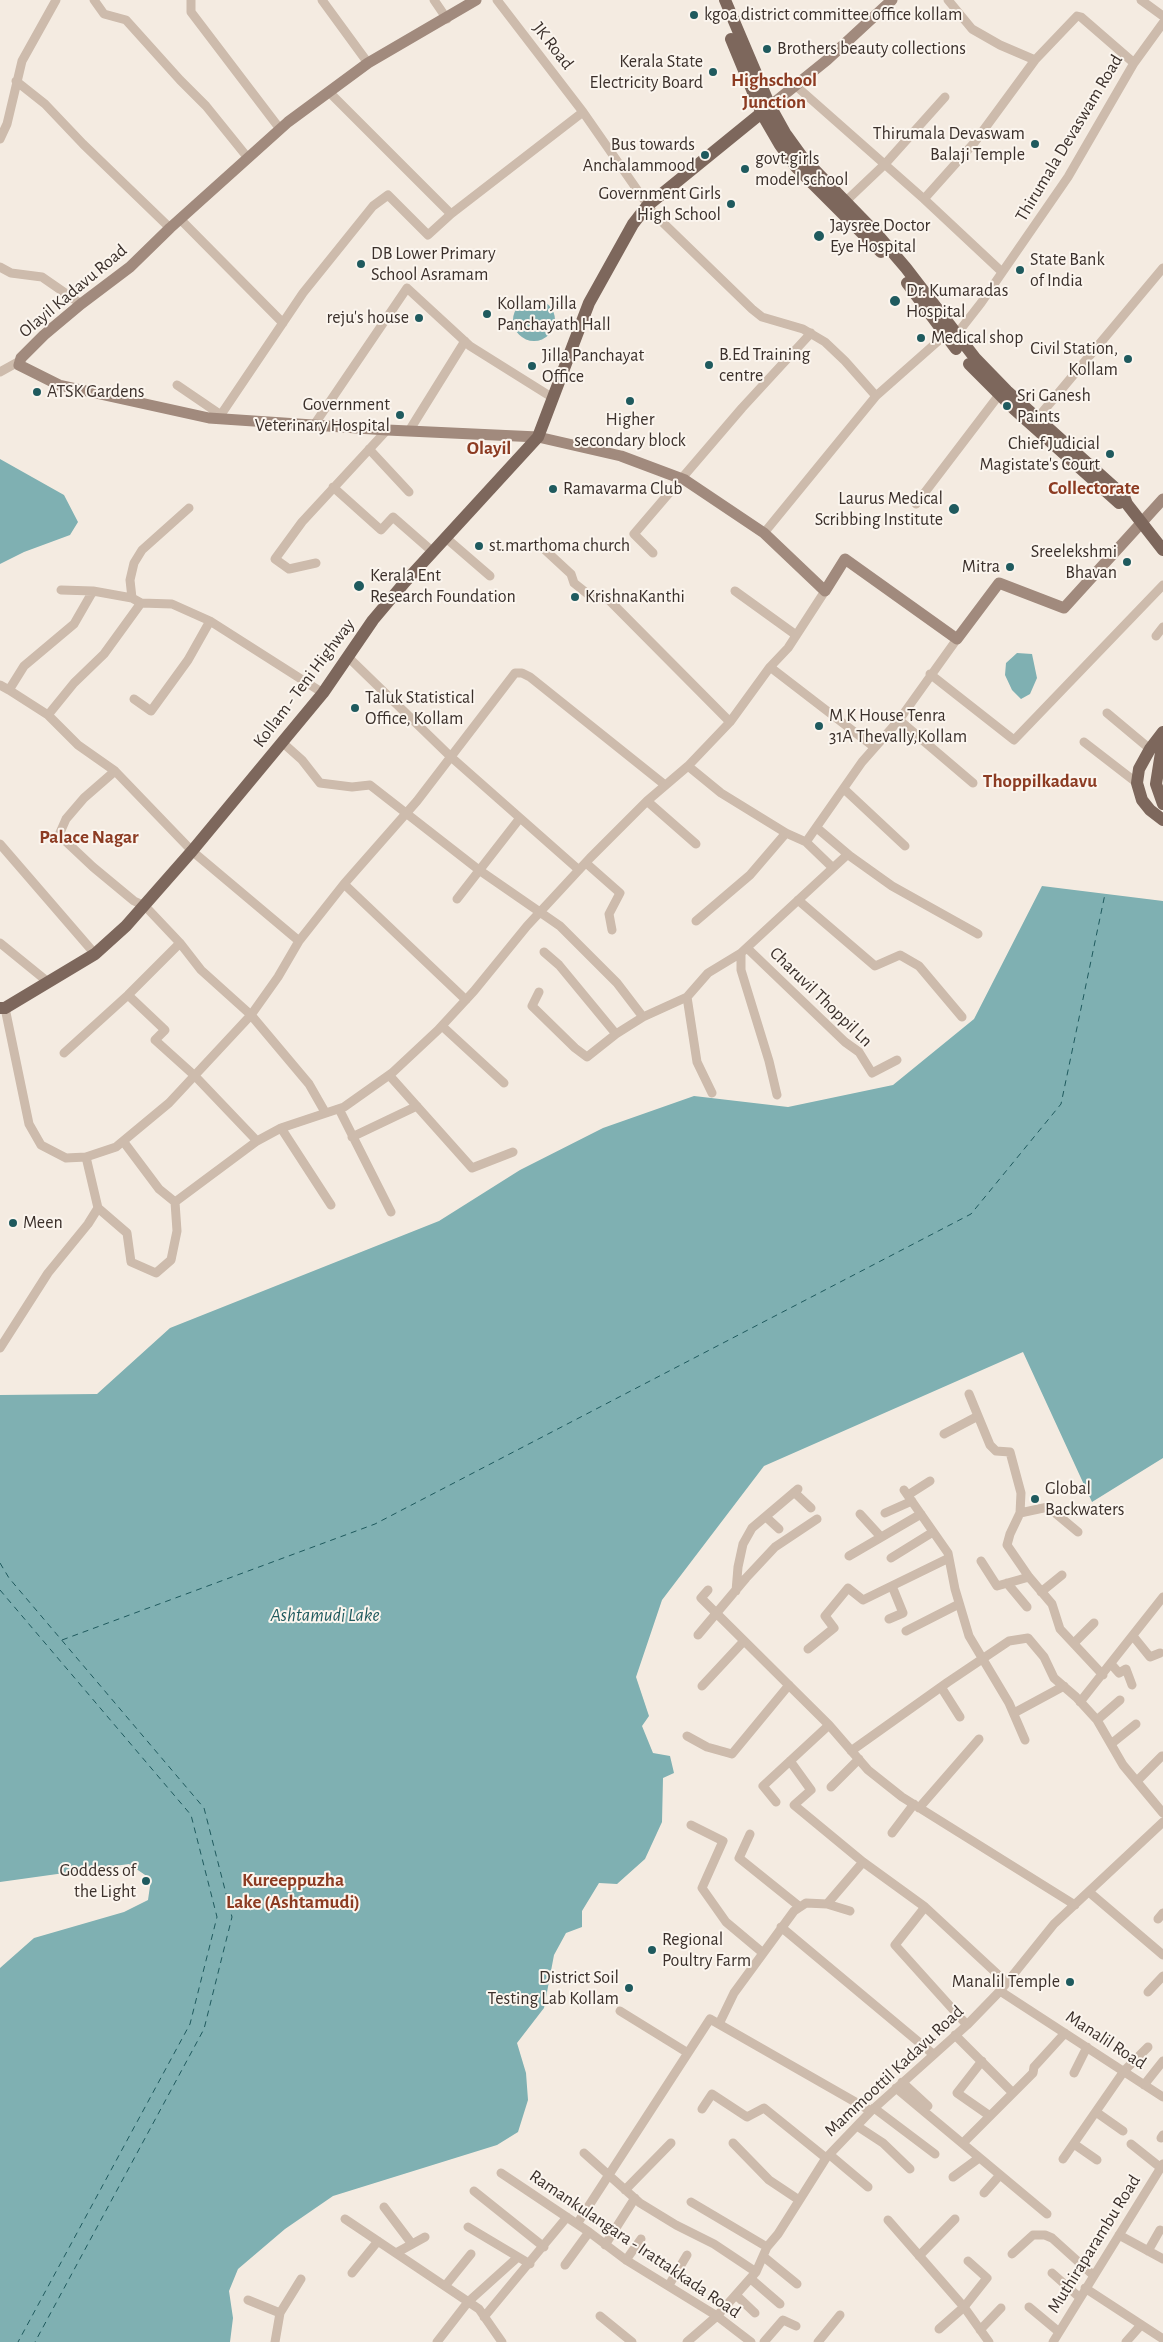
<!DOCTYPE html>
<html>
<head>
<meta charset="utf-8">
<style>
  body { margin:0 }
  canvas { display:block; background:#f4ebe1 }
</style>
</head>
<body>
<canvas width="1163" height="2342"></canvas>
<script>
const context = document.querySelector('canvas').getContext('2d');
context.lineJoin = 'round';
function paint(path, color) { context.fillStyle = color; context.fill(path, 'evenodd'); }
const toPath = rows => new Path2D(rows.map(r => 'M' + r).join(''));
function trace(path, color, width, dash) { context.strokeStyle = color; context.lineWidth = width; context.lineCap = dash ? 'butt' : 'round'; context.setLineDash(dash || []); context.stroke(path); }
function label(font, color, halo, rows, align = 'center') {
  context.font = font + ' "Alegreya Sans",sans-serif'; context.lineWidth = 4; context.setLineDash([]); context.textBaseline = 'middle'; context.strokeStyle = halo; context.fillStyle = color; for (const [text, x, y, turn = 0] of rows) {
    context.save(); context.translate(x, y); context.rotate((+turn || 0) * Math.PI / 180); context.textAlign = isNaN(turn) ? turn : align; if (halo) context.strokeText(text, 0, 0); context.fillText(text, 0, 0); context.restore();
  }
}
paint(toPath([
  '513 320a21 21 0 1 1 42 0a21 21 0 1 1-42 0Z',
  [0,459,64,495,78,522,70,535,24,552,0,564],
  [1017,653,1032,654,1037,678,1030,694,1021,699,1012,690,1005,675,1006,663],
  [1042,886,1163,901,1163,1458,1092,1502,1023,1352,764,1466,662,1600,636,1677,649,1716,642,1726,653,1753,670,1756,674,1773,663,1778,662,1822,645,1859,617,1884,599,1883,582,1911,582,1927,566,1933,554,1955,544,2008,517,2043,526,2073,528,2100,518,2132,497,2145,333,2196,285,2229,238,2269,229,2291,233,2318,230,2342,0,2342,0,1968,34,1938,124,1912,148,1900,151,1879,129,1864,0,1882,0,1395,97,1394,170,1328,439,1221,520,1170,603,1128,694,1096,788,1107,893,1085,974,1019]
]), '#7fb0b2');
trace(toPath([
  [0,1563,9,1578,204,1808,232,1917,204,2029,35,2342],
  [0,1590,191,1815,217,1917,190,2024,18,2342],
  [62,1640,375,1524,971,1214,1061,1104,1105,894]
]), '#1f5a5e', 1, [6, 5]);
trace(toPath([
  [94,0,104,14,126,20,180,80,206,106,248,158],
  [191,0,191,12,280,129],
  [322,0,368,63],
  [434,0,447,19],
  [497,0,583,112,654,214,752,309,762,317,803,329,825,342,845,361,876,396],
  [948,0,972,29,1000,45,1035,60],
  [1141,0,1163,16],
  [16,81,45,104,83,144,170,228],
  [796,86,924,199,1002,272],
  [329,92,451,214],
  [0,139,7,124,22,61,56,0],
  [924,199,974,143,1035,60,1077,16,1081,17,1134,63],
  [845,202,885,164,945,97],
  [180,219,283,323],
  [0,267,11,273,42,277,81,304],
  [0,372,18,362],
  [177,385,221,415],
  [218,419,303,293,373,206,388,195,428,235,451,214,583,112],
  [1035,421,1163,268],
  [314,425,407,288,470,346,553,398],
  [409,431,465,341],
  [369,449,409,492],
  [333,487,381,530,393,517,433,552],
  [916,504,999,395],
  [764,533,876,396,945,335,956,335,981,303,1068,177,1134,63,1163,23],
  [446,538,490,576],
  [544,549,571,574,574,583,589,595,606,597,730,722],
  [653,553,634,534,742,408,811,333],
  [316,563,289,569,275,559,302,522,387,430],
  [61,590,93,591,132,598,141,603,172,604,210,621,323,693],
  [735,591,796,635],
  [825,591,788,648,770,667,730,722,688,766,721,793,786,833,806,842,862,762,899,720,957,639],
  [132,598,130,580,134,563,142,550,189,508],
  [1156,636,1163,627],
  [349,658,451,757,579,870],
  [770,667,874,747],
  [930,674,1014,740,1163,585],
  [0,685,9,690],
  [134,699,151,711,188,660,210,621],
  [1107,713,1150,749],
  [48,715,74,683,104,654,141,603],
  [899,720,973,783],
  [1084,742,1137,783],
  [283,743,302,760,320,783,352,787,370,785,479,870,560,926,617,983,643,1017],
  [115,771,84,798,66,819,59,835,93,867,134,901,145,906,180,943,201,970,251,1015,309,1084,325,1112],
  [844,789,905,846],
  [647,801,696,844],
  [817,828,850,856,892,886,978,934],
  [806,842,833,868],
  [0,844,95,954],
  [586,863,620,893,609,914,612,930],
  [457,899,520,818],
  [798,900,875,966,900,955,919,966,962,1017],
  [696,921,750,875,786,833],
  [299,941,344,884],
  [0,943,48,982],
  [747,948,845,1042,859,1052,872,1073,897,1060],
  [544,952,559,965,616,1034],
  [539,992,532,1006,575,1048,587,1057,616,1034,643,1017,687,997],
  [128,995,165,1030,155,1040,195,1076,257,1141],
  [466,1000,344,884,417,801,515,673,522,673,530,677,665,785],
  [5,1008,29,1124,41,1145,66,1158,86,1157,116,1147,169,1103,251,1015,278,977,299,941,192,851,115,771,78,745,48,715,9,690,24,666,74,624,93,591],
  [442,1026,504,1083],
  [64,1053,128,995,180,943],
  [389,1075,472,1168,513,1152],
  [712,1093,697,1062,687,997,708,973,741,953],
  [777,1095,769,1061,741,970,741,953,848,854],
  [339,1109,391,1212],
  [281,1128,331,1205],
  [352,1137,417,1106],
  [123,1141,159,1189,175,1202],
  [98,1208,127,1233,131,1262,156,1273,171,1260,177,1231,175,1202,257,1141,281,1128,344,1107,392,1073,438,1030,474,991,527,926,590,858,647,801,688,766],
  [0,1348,48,1273,88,1224,98,1208,86,1157],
  [969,1394,990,1445,996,1451,1010,1452,1021,1493,1020,1513,1010,1534,1007,1545,1029,1577,1052,1604,1060,1629,1103,1675],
  [944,1434,978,1416],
  [904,1490,948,1553,955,1589,969,1636,1009,1703,1025,1740],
  [794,1492,811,1508],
  [908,1495,930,1481],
  [885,1513,912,1501],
  [1020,1513,1048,1507,1078,1532],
  [860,1514,881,1537],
  [766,1517,779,1529],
  [849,1556,921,1514],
  [891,1558,933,1532],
  [981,1561,997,1586,1029,1577],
  [1007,1583,1027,1607],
  [708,1590,701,1598,829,1725,868,1770,902,1797,1075,1905],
  [736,1591,738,1567,743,1544,752,1528,798,1489],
  [1041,1592,1062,1575],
  [889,1619,903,1613,892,1586],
  [906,1631,959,1604],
  [698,1635,746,1578,775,1547,817,1519],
  [1133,1636,1150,1657,1160,1653],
  [1074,1643,1094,1623],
  [808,1649,834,1628,825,1616,848,1588,863,1600,949,1558],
  [1111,1664,1119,1673,1126,1669,1132,1685],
  [702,1686,743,1642],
  [941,1687,960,1717],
  [1080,1702,1163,1597],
  [1014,1713,1064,1686],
  [1097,1720,1120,1700],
  [687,1736,707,1747,732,1754,789,1685],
  [1111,1744,1136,1724],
  [851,1751,948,1682,1009,1641,1028,1638,1044,1657,1054,1678,1076,1697,1097,1720,1123,1765,1163,1813],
  [790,1761,811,1790,794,1805,863,1862,925,1907,1007,1983],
  [1137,1781,1162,1756],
  [831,1787,859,1759],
  [776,1802,763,1786,829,1725],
  [919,1808,979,1739],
  [1163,1822,1054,1924,1000,1991,1163,2097],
  [691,1825,723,1841,702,1888,726,1922,763,1953],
  [892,1833,914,1804],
  [750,1834,739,1858,800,1907],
  [1089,1892,1163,1955],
  [827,1904,863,1862],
  [925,1907,895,1945,967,2025],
  [1158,1919,1163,1913],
  [781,1927,933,2054],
  [1148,1992,1163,1976],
  [620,2011,688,2053],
  [719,2024,734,1993,794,1911,806,1903,827,1904,850,1911],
  [955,2035,1013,2093],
  [982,2061,957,2093,990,2116],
  [1074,2073,1087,2047],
  [902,2082,928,2106],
  [1144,2085,1163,2061],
  [896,2088,1047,2214],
  [874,2108,935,2154],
  [702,2109,712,2094,747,2117,764,2108,826,2158],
  [1096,2112,1123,2131],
  [857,2126,883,2143,910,2169],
  [1161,2138,1163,2135],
  [733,2143,769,2180,799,2200],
  [963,2143,1033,2073,1034,2067,1065,2033],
  [1074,2144,1097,2160],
  [1131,2144,1161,2168],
  [584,2153,640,2203,676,2225,714,2244,756,2272],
  [830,2155,868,2187],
  [1063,2159,1124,2071,1148,2047],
  [501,2173,589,2232,626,2260,717,2316,751,2342],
  [953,2177,979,2158],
  [625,2190,671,2143],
  [474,2191,544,2247],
  [984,2193,1000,2175],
  [691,2202,767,2247],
  [384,2207,412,2244],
  [345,2219,479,2309,502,2342],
  [888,2220,964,2307,989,2342],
  [577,2224,710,2019,871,2111],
  [468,2227,530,2264],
  [1119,2235,1163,2259],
  [605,2245,635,2198],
  [1148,2251,1160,2230],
  [396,2253,425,2237],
  [1012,2254,1033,2235,1045,2235,1052,2238,1093,2275],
  [919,2256,955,2219],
  [764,2257,797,2284],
  [626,2260,641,2239],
  [565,2265,589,2232],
  [352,2273,378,2241],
  [1052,2273,1079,2297],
  [751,2279,780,2304],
  [669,2285,687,2255],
  [445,2286,471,2254],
  [1085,2288,1163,2339],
  [736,2295,755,2313],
  [248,2300,280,2313],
  [1029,2307,1059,2332],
  [600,2316,632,2342],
  [484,2317,567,2217],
  [939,2329,964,2307,987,2278,968,2261],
  [980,2330,1001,2308],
  [275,2342,280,2313,301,2279],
  [437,2342,468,2302,518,2257],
  [687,2342,717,2316,756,2272,767,2247,778,2234,826,2158,871,2111,967,2025,1000,1991],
  [764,2342,783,2320,796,2326],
  [818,2342,840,2315],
  [1053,2342,1163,2164],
  [1126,2342,1141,2325]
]), '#cdbbac', 9);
trace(toPath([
  [476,0,368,63,288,122,170,228,130,267,81,304,44,335,21,358,19,365,59,385,209,418,387,430,538,437,621,456,685,480,764,533,825,591,845,559,957,639,999,583,1064,608,1163,499],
  [770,106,827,60,892,0]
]), '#a18a7d', 11);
trace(toPath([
  [725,0,770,106,785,133,803,158,876,233,906,268,975,358,1007,391,1124,496,1127,504,1163,550],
  [731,39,762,114,780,145,796,167,881,252],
  [907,283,956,349],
  [969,364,1014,409,1119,503],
  [1163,732,1150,749,1139,769,1137,783,1142,800,1150,810,1163,820],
  [1163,740,1156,784,1163,804],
  [0,1008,5,1008,95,954,126,926,192,851,323,693,373,620,405,582,538,437,589,303,633,224,647,206,770,106]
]), '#7d675c', 12);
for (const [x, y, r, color] of [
  [694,15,5,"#1f5a5e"],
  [767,49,5,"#1f5a5e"],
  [713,72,5,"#1f5a5e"],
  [1035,144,5,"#1f5a5e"],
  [705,155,5,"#1f5a5e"],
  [745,169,5,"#1f5a5e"],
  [731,204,5,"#1f5a5e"],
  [819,236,6,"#1f5a5e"],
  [361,264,5,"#1f5a5e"],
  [1020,270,5,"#1f5a5e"],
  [895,301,6,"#1f5a5e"],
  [487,314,5,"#1f5a5e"],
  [419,318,5,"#1f5a5e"],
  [921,338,5,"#1f5a5e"],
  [1128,359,5,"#1f5a5e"],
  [709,365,5,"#1f5a5e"],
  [532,366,5,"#1f5a5e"],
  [37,392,5,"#1f5a5e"],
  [630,401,5,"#1f5a5e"],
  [1007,406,5,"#1f5a5e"],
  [400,415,5,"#1f5a5e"],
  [1110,454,5,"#1f5a5e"],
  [553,489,5,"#1f5a5e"],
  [954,509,6,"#1f5a5e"],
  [479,546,5,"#1f5a5e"],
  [1127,562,5,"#1f5a5e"],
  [1010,567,5,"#1f5a5e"],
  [359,586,6,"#1f5a5e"],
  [575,597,5,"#1f5a5e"],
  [355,708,5,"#1f5a5e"],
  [819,726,5,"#1f5a5e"],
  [13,1223,5,"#1f5a5e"],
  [1035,1499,5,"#1f5a5e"],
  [146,1881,5,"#1f5a5e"],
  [652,1950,5,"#1f5a5e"],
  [1070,1982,5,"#1f5a5e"],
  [629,1988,5,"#1f5a5e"]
]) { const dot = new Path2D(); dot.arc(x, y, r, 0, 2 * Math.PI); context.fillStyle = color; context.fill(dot); trace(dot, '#fbf5ee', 2); }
label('18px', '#3b302b', '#fbf5ee', [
  ["kgoa district committee office kollam",704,15],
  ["Brothers beauty collections",777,49],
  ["Kerala State",703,62,"right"],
  ["Electricity Board",703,83,"right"],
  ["Thirumala Devaswam",1025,134,"right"],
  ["Balaji Temple",1025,155,"right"],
  ["Bus towards",695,145,"right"],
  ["Anchalammood",695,166,"right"],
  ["govt.girls",755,159],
  ["model school",755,180],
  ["Government Girls",721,194,"right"],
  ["High School",721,215,"right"],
  ["Jaysree Doctor",830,226],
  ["Eye Hospital",830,247],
  ["DB Lower Primary",371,254],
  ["School Asramam",371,275],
  ["State Bank",1030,260],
  ["of India",1030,281],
  ["Dr. Kumaradas",906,291],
  ["Hospital",906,312],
  ["Kollam Jilla",497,304],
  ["Panchayath Hall",497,325],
  ["reju's house",409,318,"right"],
  ["Medical shop",931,338],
  ["Civil Station,",1118,349,"right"],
  ["Kollam",1118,370,"right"],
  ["B.Ed Training",719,355],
  ["centre",719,376],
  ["Jilla Panchayat",542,356],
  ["Office",542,377],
  ["ATSK Gardens",47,392],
  ["Sri Ganesh",1017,396],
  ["Paints",1017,417],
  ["Government",390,405,"right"],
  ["Veterinary Hospital",390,426,"right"],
  ["Higher",630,420,"center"],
  ["secondary block",630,441,"center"],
  ["Chief Judicial",1100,444,"right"],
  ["Magistate's Court",1100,465,"right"],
  ["Ramavarma Club",563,489],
  ["Laurus Medical",943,499,"right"],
  ["Scribbing Institute",943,520,"right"],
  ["st.marthoma church",489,546],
  ["Sreelekshmi",1117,552,"right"],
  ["Bhavan",1117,573,"right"],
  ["Mitra",1000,567,"right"],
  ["Kerala Ent",370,576],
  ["Research Foundation",370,597],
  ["KrishnaKanthi",585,597],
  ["Taluk Statistical",365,698],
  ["Office, Kollam",365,719],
  ["M K House Tenra",829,716],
  ["31A Thevally,Kollam",829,737],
  ["Meen",23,1223],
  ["Global",1045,1489],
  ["Backwaters",1045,1510],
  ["Goddess of",136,1871,"right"],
  ["the Light",136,1892,"right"],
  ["Regional",662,1940],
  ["Poultry Farm",662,1961],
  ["District Soil",619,1978,"right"],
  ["Testing Lab Kollam",619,1999,"right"],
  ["Manalil Temple",1060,1982,"right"]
], 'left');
label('18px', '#3b302b', '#fbf5ee', [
  ["JK Road",553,46,52],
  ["Thirumala Devaswam Road",1069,138,-59],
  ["Olayil Kadavu Road",73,291,-40],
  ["Kollam - Teni Highway",304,683,-53],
  ["Charuvil Thoppil Ln",821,997,44],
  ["Manalil Road",1106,2040,33],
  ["Mammoottil Kadavu Road",894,2071,-43],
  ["Ramankulangara - Irattakkada Road",635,2244,34],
  ["Muthiraparambu Road",1094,2244,-58]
]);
label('bold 19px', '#8c3b22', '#fbf5ee', [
  ["Highschool",774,80],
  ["Junction",774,102],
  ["Olayil",489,448],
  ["Collectorate",1094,488],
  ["Thoppilkadavu",1040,781],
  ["Palace Nagar",89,837],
  ["Kureeppuzha",293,1880],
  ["Lake (Ashtamudi)",293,1902]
]);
label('italic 19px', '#1f5a5e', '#fbf5ee', [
  ["Ashtamudi Lake",325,1615]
]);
</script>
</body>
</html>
